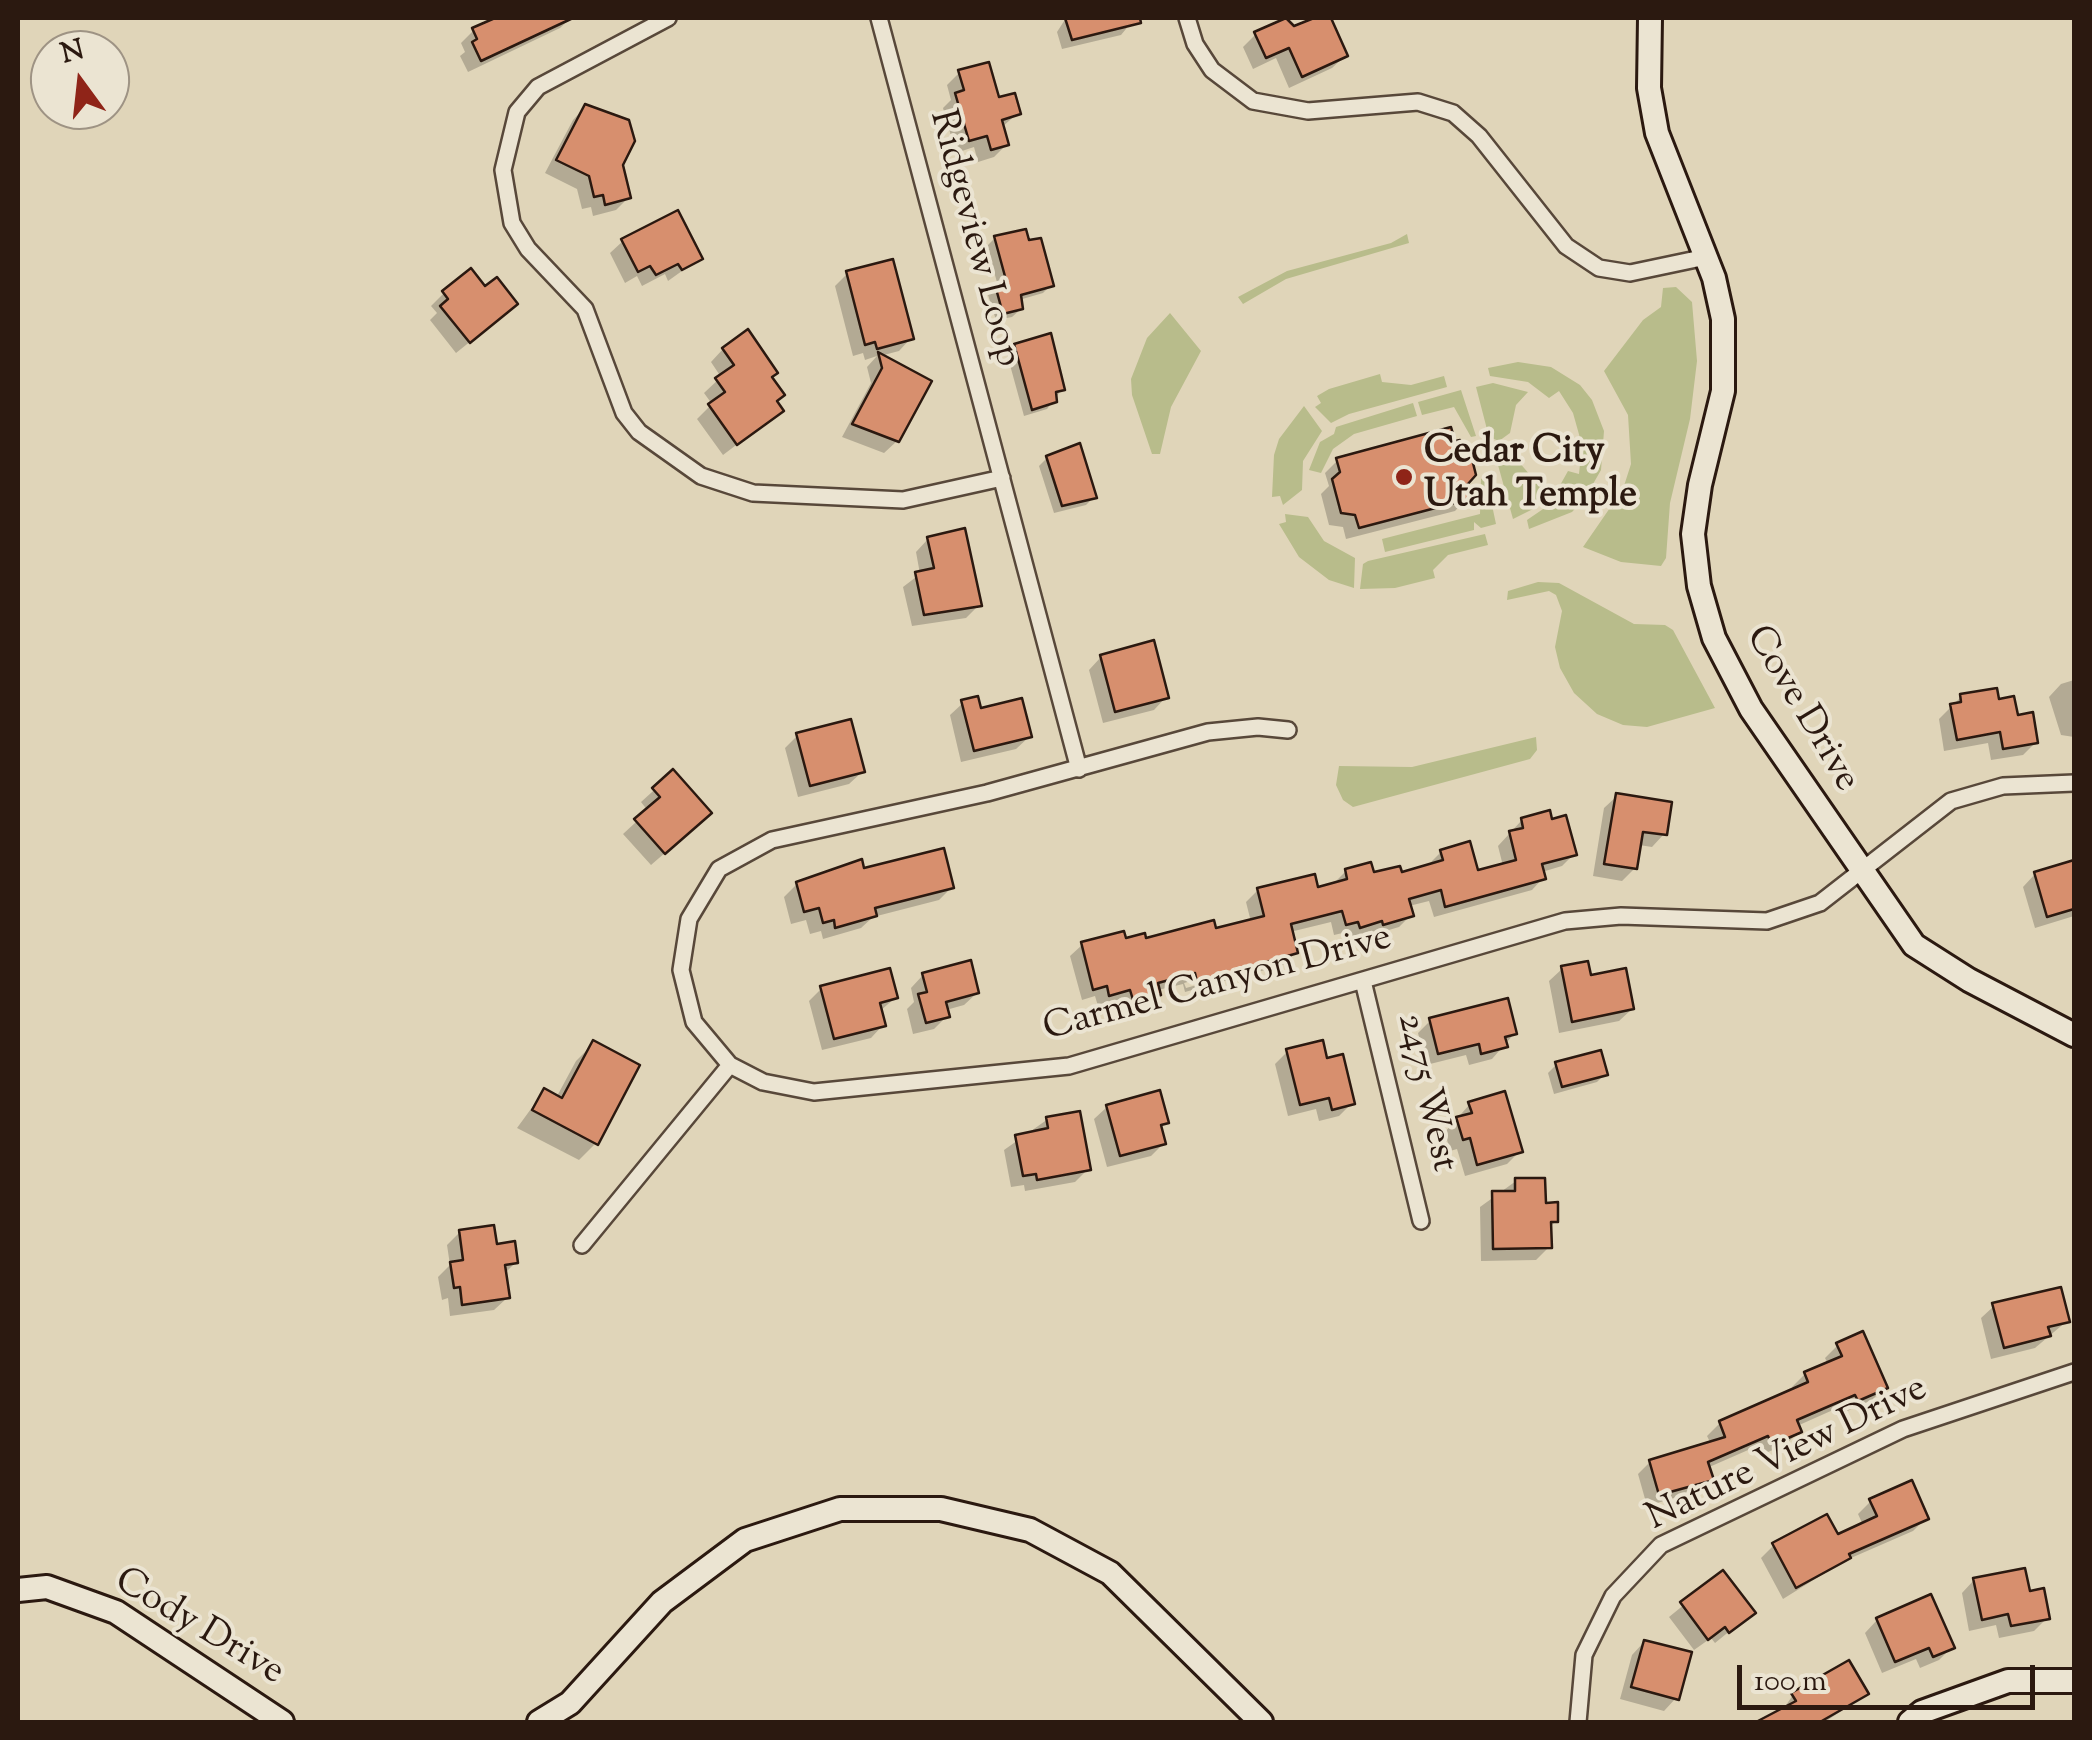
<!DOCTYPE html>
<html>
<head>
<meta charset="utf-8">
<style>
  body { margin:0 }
  #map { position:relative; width:2092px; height:1740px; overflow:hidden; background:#e0d5b9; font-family:"Sorts Mill Goudy",serif }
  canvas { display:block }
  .frame { position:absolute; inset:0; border:20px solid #2b1910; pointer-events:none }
  .north { position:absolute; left:30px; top:30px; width:100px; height:100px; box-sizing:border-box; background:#ebe4d2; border:2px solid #9e9384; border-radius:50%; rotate:345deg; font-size:28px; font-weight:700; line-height:40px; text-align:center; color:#2b1910 }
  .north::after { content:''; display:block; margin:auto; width:35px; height:45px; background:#8f2418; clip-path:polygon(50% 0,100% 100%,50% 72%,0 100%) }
  .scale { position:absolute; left:1737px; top:1665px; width:298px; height:45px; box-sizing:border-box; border:5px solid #2b1910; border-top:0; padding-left:12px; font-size:30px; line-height:35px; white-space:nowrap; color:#2b1910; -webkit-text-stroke:8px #ebe4d2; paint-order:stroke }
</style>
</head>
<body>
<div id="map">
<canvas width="2092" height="1740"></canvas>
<div class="frame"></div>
<div class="north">N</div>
<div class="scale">100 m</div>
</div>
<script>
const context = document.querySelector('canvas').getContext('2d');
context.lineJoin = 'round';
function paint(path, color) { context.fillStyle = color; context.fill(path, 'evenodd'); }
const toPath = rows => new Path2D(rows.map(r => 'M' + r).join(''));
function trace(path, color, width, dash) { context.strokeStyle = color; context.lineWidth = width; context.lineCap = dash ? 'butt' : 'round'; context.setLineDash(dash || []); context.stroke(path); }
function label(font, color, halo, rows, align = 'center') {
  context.font = font + ' "Sorts Mill Goudy",serif'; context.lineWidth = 8; context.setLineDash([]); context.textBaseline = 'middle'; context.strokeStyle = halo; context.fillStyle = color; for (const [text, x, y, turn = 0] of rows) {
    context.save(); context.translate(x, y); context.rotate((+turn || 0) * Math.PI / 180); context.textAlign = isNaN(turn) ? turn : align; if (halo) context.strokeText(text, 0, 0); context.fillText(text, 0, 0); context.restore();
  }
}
paint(toPath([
  [1407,234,1409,243,1286,279,1243,304,1238,297,1287,271,1391,243],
  [1676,287,1692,302,1697,361,1690,419,1670,503,1666,558,1661,566,1621,562,1583,547,1623,489,1631,464,1628,415,1604,371,1643,320,1661,307,1663,288],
  [1170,313,1201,351,1171,407,1160,454,1152,454,1132,395,1131,379,1147,338],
  [1518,362,1551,367,1580,385,1592,400,1604,431,1601,470,1585,498,1572,512,1529,529,1527,520,1549,505,1568,471,1579,474,1582,445,1573,413,1559,391,1549,398,1528,382,1490,376,1488,368],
  [1380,374,1382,382,1411,385,1444,376,1447,387,1349,414,1331,423,1315,407,1321,403,1317,396,1329,389],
  [1493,383,1528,392,1516,405,1510,433,1499,441,1489,437,1476,387],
  [1461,390,1476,436,1471,437,1454,407,1422,415,1418,402],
  [1413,403,1417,416,1354,434,1333,449,1321,473,1309,470,1320,442,1334,434,1336,427],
  [1304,406,1322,431,1303,461,1302,490,1283,505,1280,496,1272,497,1274,455,1279,439],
  [1506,458,1518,461,1537,483,1552,487,1535,508,1513,519,1498,465],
  [1486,477,1496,524,1481,528,1474,522,1474,530,1385,552,1382,539,1480,514,1481,479],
  [1285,514,1308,517,1324,541,1355,558,1354,588,1329,580,1299,557,1279,524,1286,522],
  [1485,534,1488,545,1448,555,1433,570,1435,578,1395,588,1360,589,1363,564,1368,561],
  [1538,582,1559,583,1634,624,1665,625,1673,630,1715,708,1647,727,1623,725,1597,714,1574,693,1560,668,1555,647,1562,611,1556,595,1549,591,1507,600,1508,591],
  [1536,737,1537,750,1530,759,1353,807,1343,800,1336,785,1339,766,1412,767]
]), '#b8bc8b');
paint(toPath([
  [501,18,571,18,560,28,468,72,460,56,465,52,461,43,474,30],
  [1066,18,1135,18,1121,35,1062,49,1057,32],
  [1320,18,1328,18,1345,56,1332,68,1289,88,1276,58,1253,69,1243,47,1256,34,1288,19,1293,30],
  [960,72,1018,113,1002,127,1006,145,994,157,978,162,974,147,956,153,943,108,951,100,947,85],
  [585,107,620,165,629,197,616,210,593,216,591,207,582,209,577,189,545,173,573,120],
  [995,238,1051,285,1043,293,1019,300,1021,309,1012,317,996,320,988,295,998,286,987,246],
  [623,241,700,258,668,281,665,274,642,286,637,276,625,283,610,253],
  [847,274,911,338,899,351,880,356,928,382,897,441,884,453,842,437,871,383,867,367,877,356,865,360,863,353,853,356,835,286],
  [485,290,502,316,456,353,430,320,437,313,431,306,444,293],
  [1015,346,1062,389,1047,409,1024,416,1007,354],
  [723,349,770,378,781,411,723,455,697,419,712,404,704,393,721,377,711,362],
  [1453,444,1467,498,1455,511,1346,539,1343,527,1329,525,1321,494,1329,486,1325,473,1338,460],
  [1047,458,1094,497,1086,505,1054,513,1039,466],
  [928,539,979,605,966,618,912,626,903,587,920,574,916,552],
  [1101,657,1166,697,1154,710,1103,723,1089,670],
  [2074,680,2074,737,2061,735,2049,697,2061,684],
  [1961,697,1997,702,2036,742,2023,755,1991,760,1988,743,1944,751,1939,719],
  [963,703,979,711,1029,737,1016,749,961,762,950,715],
  [798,735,862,772,849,784,798,797,785,748],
  [673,773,696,826,651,865,623,834,648,811,641,802],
  [1617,796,1664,834,1652,847,1639,845,1635,868,1622,881,1593,876,1604,808],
  [1522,820,1574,854,1562,866,1542,872,1543,878,1532,890,1434,917,1429,901,1409,906,1411,915,1399,927,1372,935,1371,931,1349,938,1347,932,1334,935,1331,922,1290,932,1295,953,1283,965,1185,992,1183,984,1158,990,1147,1006,1122,1013,1119,1000,1098,1006,1095,996,1082,1000,1070,956,1082,945,1215,931,1251,922,1246,902,1258,890,1316,890,1334,883,1346,871,1400,875,1429,864,1441,852,1477,873,1503,866,1498,846],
  [1285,955,1285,960,1186,988,1184,983],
  [2074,863,2074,916,2035,928,2023,887,2035,874],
  [862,871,951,888,939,900,873,917,861,928,823,939,821,931,810,934,806,920,791,924,784,897,797,884],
  [1562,969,1589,978,1632,1009,1619,1021,1559,1033,1549,981],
  [923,975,977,993,964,1005,946,1010,947,1016,934,1029,913,1034,907,1009,914,1002,911,988],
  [822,988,895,998,880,1011,883,1025,871,1038,822,1050,809,1001],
  [1431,1020,1514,1034,1492,1059,1469,1065,1466,1055,1426,1065,1418,1033],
  [594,1043,596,1143,579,1160,517,1128,544,1091,556,1098,576,1061],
  [1288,1051,1325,1061,1352,1103,1339,1116,1319,1121,1316,1109,1288,1116,1275,1064],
  [1556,1065,1605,1074,1597,1082,1554,1094,1548,1073],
  [1470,1104,1520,1151,1507,1164,1465,1176,1457,1149,1450,1151,1445,1132],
  [1107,1107,1166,1122,1160,1129,1164,1143,1151,1156,1107,1167,1094,1119],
  [1048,1119,1088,1169,1075,1182,1025,1191,1024,1185,1011,1187,1004,1150],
  [1516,1181,1556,1221,1549,1228,1549,1247,1536,1260,1481,1261,1480,1207],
  [460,1232,494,1247,516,1262,504,1274,507,1298,494,1310,450,1316,448,1298,442,1300,438,1277,450,1265,447,1245],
  [1994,1306,2067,1321,2035,1348,1991,1359,1981,1318],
  [1838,1345,1885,1387,1872,1400,1845,1412,1842,1406,1797,1426,1799,1432,1786,1444,1759,1456,1755,1447,1707,1468,1711,1479,1698,1491,1647,1506,1638,1474,1650,1462,1711,1444,1707,1436,1720,1423,1794,1391,1792,1387,1805,1374,1828,1364,1825,1358],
  [1871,1501,1926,1518,1913,1531,1844,1561,1783,1599,1761,1558,1774,1545,1837,1537,1863,1525,1858,1514],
  [1723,1573,1752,1613,1715,1643,1711,1638,1694,1650,1669,1617],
  [1974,1580,2028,1594,2047,1618,2034,1631,1999,1638,1996,1625,1969,1631,1962,1593],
  [1877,1620,1952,1647,1939,1660,1920,1668,1916,1659,1882,1673,1865,1633],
  [1644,1642,1676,1698,1664,1711,1620,1699,1632,1655],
  [1866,1694,1825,1722,1762,1722,1782,1711,1793,1695]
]), '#0003');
const building = toPath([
  [495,18,573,18,481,61,472,42,477,39,472,28,495,18],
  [1065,18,1140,18,1141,23,1072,40,1065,18],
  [1286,18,1294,26,1314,18,1331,18,1348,56,1302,77,1289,48,1266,58,1254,32,1286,18],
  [989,62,999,97,1015,93,1021,114,1002,120,1009,145,991,150,987,136,969,141,955,93,964,90,958,70,989,62],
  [585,104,629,120,635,141,623,165,631,198,605,205,603,195,594,197,589,176,556,160,585,104],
  [678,210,703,259,682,270,678,264,656,275,650,266,638,272,621,239,678,210],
  [1026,229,1029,240,1041,238,1054,286,1021,295,1023,309,1003,314,995,285,1006,280,994,236,1026,229],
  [893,259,914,339,877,349,875,342,865,345,846,271,893,259],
  [471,268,485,286,497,277,518,304,470,343,440,306,448,299,442,291,471,268],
  [748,329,778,373,772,377,785,395,777,401,784,411,737,445,708,404,725,392,715,378,734,365,722,348,748,329],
  [1051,333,1065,390,1056,392,1057,402,1032,410,1014,344,1051,333],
  [878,352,932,381,899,442,852,424,882,368,878,352],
  [1451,427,1455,441,1460,440,1462,448,1468,446,1472,459,1476,475,1467,485,1470,499,1359,528,1355,515,1341,513,1332,479,1340,472,1336,458,1451,427],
  [1080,443,1097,498,1062,506,1046,456,1080,443],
  [965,528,982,606,924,615,915,572,934,568,927,537,965,528],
  [1154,640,1169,698,1115,712,1100,655,1154,640],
  [1997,688,1999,699,2014,696,2018,715,2033,712,2038,743,2003,749,2000,732,1957,740,1950,704,1961,702,1960,694,1997,688],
  [978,696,981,708,1022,698,1032,737,974,751,961,700,978,696],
  [851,719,865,772,810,786,796,733,851,719],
  [673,769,712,813,665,854,634,819,660,797,652,788,673,769],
  [1616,793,1672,802,1667,835,1643,832,1637,869,1604,864,1616,793],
  [1550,810,1552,819,1566,815,1577,855,1542,864,1546,879,1445,907,1441,890,1409,899,1414,916,1383,925,1382,921,1360,928,1358,922,1346,925,1342,911,1291,924,1298,953,1197,982,1195,973,1158,983,1161,995,1134,1003,1130,990,1109,996,1107,986,1093,990,1081,942,1124,931,1126,938,1145,933,1146,938,1214,920,1216,928,1264,916,1257,888,1315,874,1318,887,1347,879,1345,869,1371,862,1374,872,1400,866,1402,872,1443,860,1440,850,1470,841,1478,870,1516,860,1509,831,1523,828,1521,818,1550,810],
  [944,848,954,888,875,908,877,916,835,928,834,920,823,923,819,908,804,912,796,882,862,859,864,868,944,848],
  [2074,860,2074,909,2047,917,2034,872,2074,860],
  [971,960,979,993,946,1002,950,1017,926,1023,918,994,927,992,922,973,971,960],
  [1588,961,1591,975,1626,968,1634,1009,1572,1022,1561,966,1588,961],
  [890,968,898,998,880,1003,886,1026,834,1039,820,986,890,968],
  [1508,998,1517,1034,1505,1037,1508,1047,1481,1054,1479,1044,1438,1054,1429,1018,1508,998],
  [593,1040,640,1065,598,1145,532,1110,544,1088,562,1098,593,1040],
  [1323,1040,1327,1058,1343,1054,1355,1104,1332,1110,1329,1098,1300,1105,1286,1049,1323,1040],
  [1601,1050,1608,1075,1562,1087,1555,1062,1601,1050],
  [1160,1090,1169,1123,1161,1125,1166,1144,1120,1156,1106,1105,1160,1090],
  [1505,1091,1523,1152,1477,1165,1470,1138,1463,1140,1456,1117,1472,1113,1468,1102,1505,1091],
  [1080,1111,1091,1170,1037,1180,1036,1174,1023,1176,1015,1135,1048,1128,1046,1117,1080,1111],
  [1515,1178,1545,1178,1546,1203,1558,1202,1558,1222,1551,1222,1552,1248,1493,1249,1492,1191,1515,1191,1515,1178],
  [494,1225,497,1244,515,1241,518,1263,505,1265,510,1298,462,1305,460,1287,454,1288,450,1262,463,1260,459,1230,494,1225],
  [2061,1287,2070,1322,2048,1327,2051,1336,2004,1348,1992,1303,2061,1287],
  [1863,1331,1888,1388,1858,1401,1855,1395,1797,1420,1802,1432,1772,1445,1768,1436,1708,1462,1714,1480,1659,1495,1649,1460,1725,1437,1719,1421,1808,1382,1804,1372,1842,1356,1836,1343,1863,1331],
  [1912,1480,1929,1519,1849,1554,1851,1558,1796,1588,1772,1543,1827,1514,1838,1534,1877,1516,1869,1499,1912,1480],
  [2025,1568,2030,1591,2044,1588,2050,1619,2011,1626,2008,1614,1982,1620,1973,1578,2025,1568],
  [1723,1570,1756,1613,1729,1633,1725,1627,1708,1640,1680,1602,1723,1570],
  [1931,1594,1955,1648,1933,1657,1929,1648,1895,1662,1876,1618,1931,1594],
  [1644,1640,1692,1652,1679,1700,1631,1687,1644,1640],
  [1849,1660,1869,1694,1820,1722,1756,1722,1796,1701,1791,1693,1849,1660]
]);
paint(building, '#d78f6e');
trace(building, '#2b1910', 2.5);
const street = toPath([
  [668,18,538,87,517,112,503,170,512,223,528,249,585,309,624,413,639,432,701,476,753,493,903,500,1002,478],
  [879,18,1079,769],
  [1187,18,1195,44,1212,70,1253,101,1308,111,1418,102,1453,113,1479,136,1566,246,1599,268,1630,273,1706,257],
  [1288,730,1258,727,1208,732,987,793,772,840,719,869,689,919,681,970,694,1022,730,1065,763,1082,814,1092,1069,1066,1565,921,1621,916,1767,921,1820,903,1951,801,2003,786,2074,783],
  [1363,981,1421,1221],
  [582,1245,730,1065],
  [1578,1722,1584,1655,1613,1596,1661,1545,1903,1429,2074,1372]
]);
const secondary = toPath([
  [1650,18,1649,88,1657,133,1714,278,1723,319,1723,391,1700,485,1693,534,1699,586,1714,638,1751,709,1914,945,1969,980,2074,1035],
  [18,1590,47,1587,116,1612,282,1722],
  [539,1722,570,1703,662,1602,745,1540,840,1509,941,1509,1030,1530,1110,1573,1261,1722],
  [1910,1722,1922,1712,2008,1681,2074,1681]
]);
trace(street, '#58483a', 20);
trace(secondary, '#2b1910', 28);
trace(street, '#ebe4d2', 15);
trace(secondary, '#ebe4d2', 22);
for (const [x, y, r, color] of [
  [1404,477,10,"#8f2418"]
]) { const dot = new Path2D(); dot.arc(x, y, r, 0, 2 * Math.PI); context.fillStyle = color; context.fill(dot); trace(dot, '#ebe4d2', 4); }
label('38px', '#2b1910', '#ebe4d2', [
  ["Ridgeview Loop",972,239,75],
  ["Cove Drive",1800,710,59],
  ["Carmel Canyon Drive",1218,986,-15],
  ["2475 West",1424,1093,77],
  ["Nature View Drive",1788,1456,-26],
  ["Cody Drive",198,1629,31]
]);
label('bold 38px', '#2b1910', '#ebe4d2', [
  ["Cedar City",1424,455],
  ["Utah Temple",1424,499]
], 'left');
</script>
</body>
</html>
